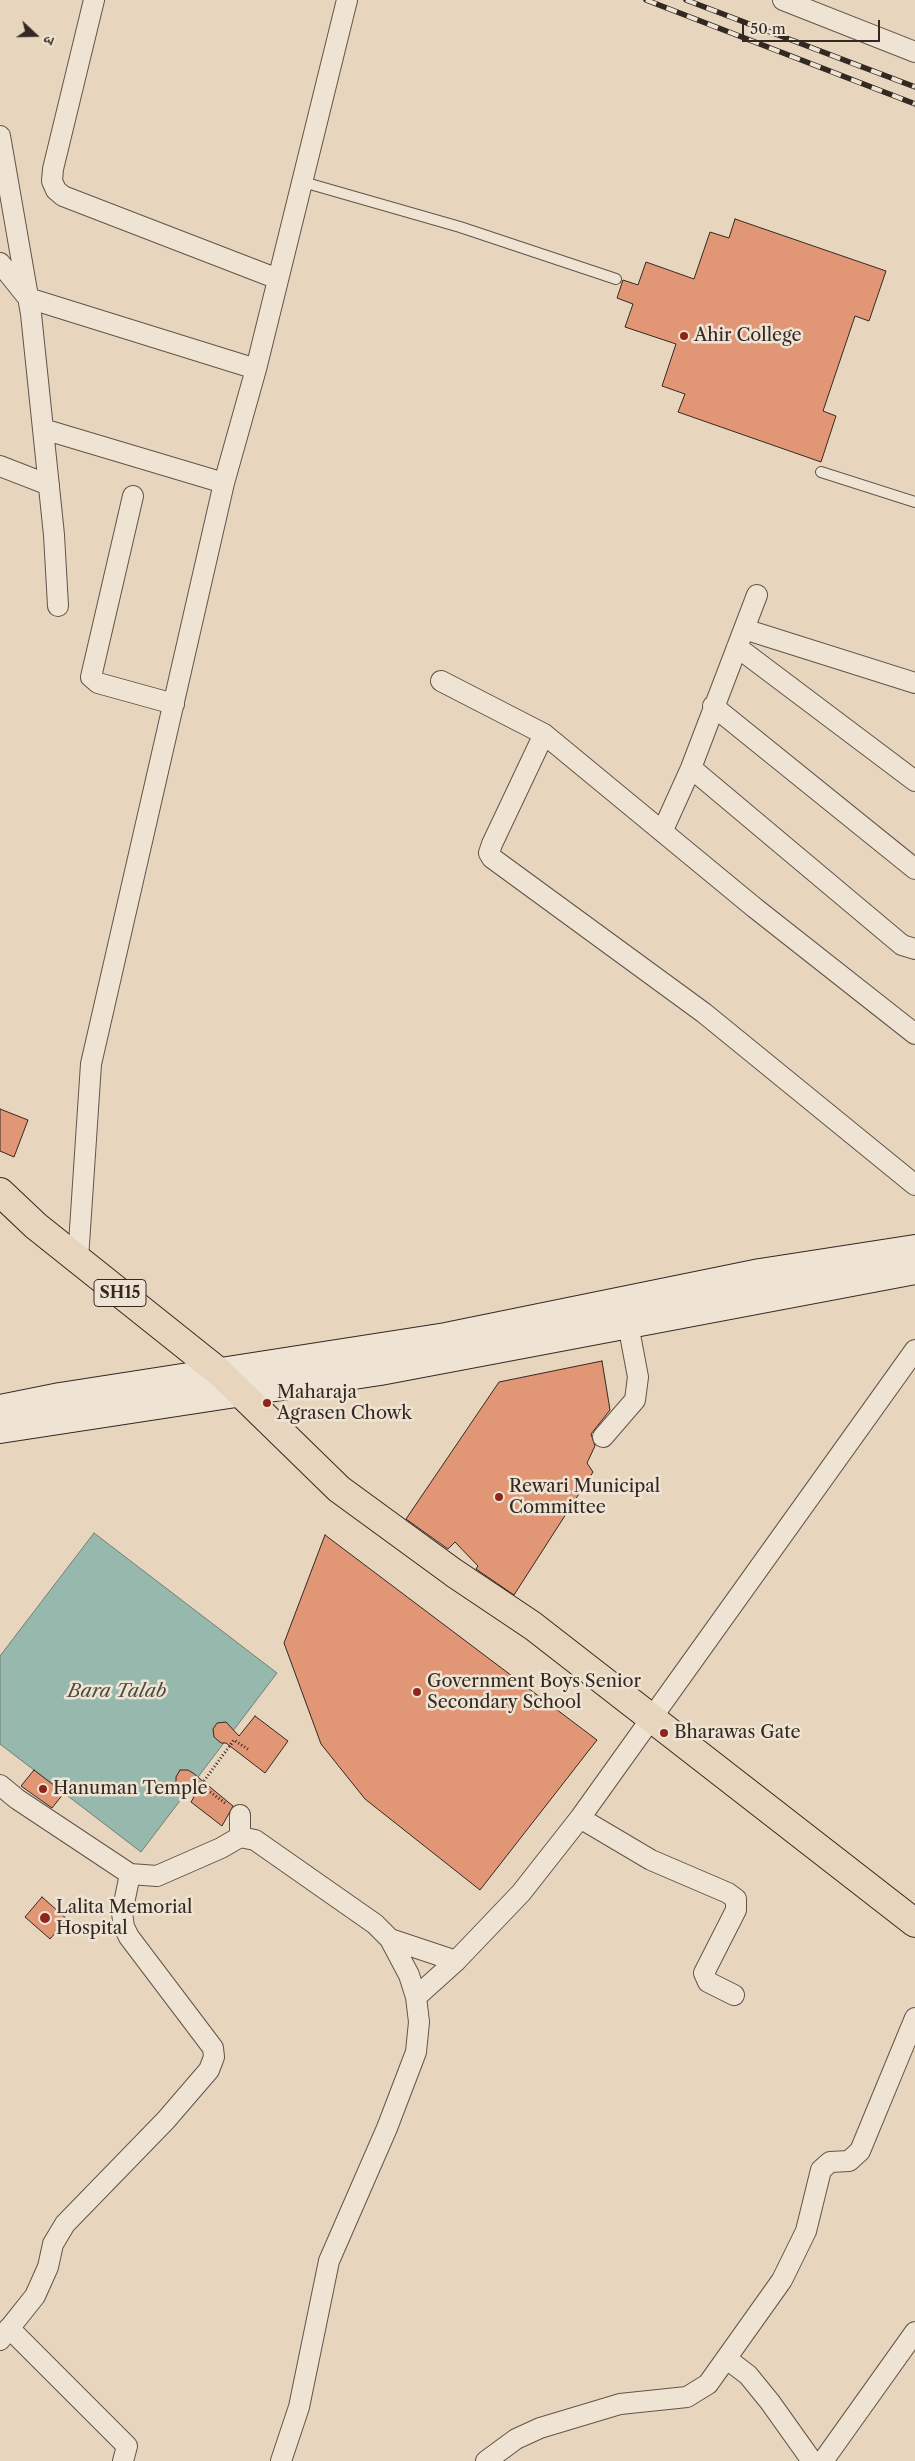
<!DOCTYPE html>
<html>
<head>
<meta charset="utf-8">
<style>
  body { margin:0 }
  #map { position:relative; width:915px; height:2461px; overflow:hidden; background:#e7d6bd; font-family:"Libre Caslon Text","Noto Serif Devanagari",serif }
  canvas { display:block }
  .north { position:absolute; left:10px; top:10px; width:50px; height:50px; -webkit-text-stroke:4px #efe4d4; paint-order:stroke; rotate:111deg; font-size:14px; font-weight:700; line-height:20px; text-align:center; color:#342922 }
  .north::after { content:''; display:block; margin:auto; width:18px; height:22px; background:#342922; clip-path:polygon(50% 0,100% 100%,50% 72%,0 100%) }
  .scale { position:absolute; left:742px; top:20px; width:138px; height:22px; box-sizing:border-box; border:2px solid #342922; border-top:0; padding-left:6px; font-size:15px; line-height:18px; white-space:nowrap; color:#342922; -webkit-text-stroke:4px #efe4d4; paint-order:stroke }
</style>
</head>
<body>
<div id="map">
<canvas width="915" height="2461"></canvas>
<div class="north">उ</div>
<div class="scale">50 m</div>
</div>
<script>
const context = document.querySelector('canvas').getContext('2d');
context.lineJoin = 'round';
function paint(path, color) { context.fillStyle = color; context.fill(path, 'evenodd'); }
const toPath = rows => new Path2D(rows.map(r => 'M' + r).join(''));
function trace(path, color, width, dash) { context.strokeStyle = color; context.lineWidth = width; context.lineCap = dash ? 'butt' : 'round'; context.setLineDash(dash || []); context.stroke(path); }
function label(font, color, halo, rows, align = 'center') {
  context.font = font + ' "Libre Caslon Text",serif'; context.lineWidth = 5; context.setLineDash([]); context.textBaseline = 'middle'; context.strokeStyle = halo; context.fillStyle = color; for (const [text, x, y, turn = 0] of rows) {
    context.save(); context.translate(x, y); context.rotate((+turn || 0) * Math.PI / 180); context.textAlign = isNaN(turn) ? turn : align; if (halo) context.strokeText(text, 0, 0); context.fillText(text, 0, 0); context.restore();
  }
}
const water = toPath([
  [94,1533,277,1673,141,1852,0,1744,0,1656,94,1533]
]);
paint(water, '#97b9ad');
trace(water, '#6f7f75', 1);
const building = toPath([
  [735,219,886,271,869,321,855,316,823,411,836,416,821,462,678,412,685,394,662,386,676,344,625,327,633,304,617,298,623,280,638,285,646,262,694,279,710,232,729,238,735,219],
  [0,1109,28,1120,14,1157,0,1151,0,1109],
  [602,1361,610,1410,591,1434,595,1446,587,1463,593,1472,514,1595,476,1569,478,1566,455,1542,448,1549,406,1519,499,1382,602,1361],
  [325,1535,597,1740,480,1890,365,1799,321,1744,284,1643,325,1535],
  [255,1716,288,1741,265,1773,226,1743,221,1743,214,1737,213,1729,217,1723,226,1722,239,1736,255,1716],
  [34,1770,64,1793,52,1808,21,1786,34,1770],
  [180,1770,188,1770,193,1773,233,1806,222,1826,191,1802,194,1797,176,1783,176,1777,180,1770],
  [42,1897,67,1919,50,1939,25,1917,42,1897]
]);
paint(building, '#e19676');
trace(building, '#342922', 1);
const service = toPath([
  [303,182,460,227,616,279],
  [821,472,915,502]
]);
const minor = toPath([
  [94,0,53,169,52,181,56,190,63,196,278,279],
  [783,0,915,52],
  [0,136,31,314,54,535,58,606],
  [0,263,28,298,256,369],
  [43,429,224,483],
  [0,466,49,485],
  [133,496,91,677,98,683,174,704],
  [744,629,915,683],
  [737,647,915,781],
  [441,681,544,734,755,908,915,1034],
  [713,706,915,869],
  [544,734,492,844,489,853,492,858,704,1013,915,1185],
  [691,768,902,945,915,949],
  [663,830,691,768,757,595],
  [78,1259,91,1064,224,483,256,369,347,0],
  [603,1437,635,1400,638,1377,628,1324],
  [0,1785,17,1799,130,1874,157,1876,221,1848,240,1837,255,1840,375,1924,390,1939,409,1975,416,1997,419,2022,416,2052,387,2128,329,2261,299,2407,281,2461],
  [240,1815,240,1837],
  [580,1818,651,1860,728,1893,736,1899,736,1910,704,1973,708,1982,734,1995],
  [390,1939,456,1961],
  [416,1997,456,1961,521,1893,580,1818,915,1350],
  [9,2328,127,2446,123,2461],
  [0,2340,35,2296,48,2267,53,2244,65,2224,166,2120,209,2070,214,2057,213,2048,129,1937,124,1927,122,1913,130,1874],
  [727,2359,748,2375,770,2402,812,2461],
  [486,2461,516,2439,540,2428,620,2404,687,2397,708,2384,782,2280,806,2231,821,2170,830,2162,849,2161,860,2151,915,2018],
  [823,2461,915,2332]
]);
const secondary = toPath([
  [0,1409,60,1397,446,1337,760,1273,915,1249],
  [0,1429,380,1371,915,1270]
]);
const primary = toPath([
  [0,1192,36,1226,219,1372,339,1489,454,1573,533,1626,915,1923]
]);
trace(service, '#615449', 12);
trace(minor, '#615449', 22);
trace(secondary, '#342922', 30);
trace(primary, '#342922', 30);
trace(toPath([
  [225,1803,201,1785,234,1740,249,1750]
]), '#342922', 3, [1, 2.5]);
trace(service, '#efe4d4', 10);
trace(minor, '#efe4d4', 20);
trace(secondary, '#efe4d4', 28);
trace(primary, '#e7d6bd', 28);
const rail = toPath([
  [646,0,915,104],
  [686,0,915,87]
]);
trace(rail, '#342922', 5.5);
trace(rail, '#efe4d4', 4, [11]);
for (const [x, y, r, color] of [
  [684,336,5,"#8f2418"],
  [267,1403,5,"#8f2418"],
  [499,1497,5,"#8f2418"],
  [417,1692,5,"#8f2418"],
  [664,1733,5,"#8f2418"],
  [43,1789,5,"#8f2418"],
  [45,1918,6,"#8f2418"]
]) { const dot = new Path2D(); dot.arc(x, y, r, 0, 2 * Math.PI); context.fillStyle = color; context.fill(dot); trace(dot, '#efe4d4', 2); }
for (const [x, y, w] of [
  [120,1293,52]
]) { const box = new Path2D(); box.roundRect(x - w / 2, y - 13.5, w, 27, 4); context.fillStyle = '#efe4d4'; context.fill(box); trace(box, '#342922', 1); }
label('bold 16px', '#342922', null, [
  ["SH15",120,1293]
]);
label('18px', '#342922', '#efe4d4', [
  ["Ahir College",694,336],
  ["Maharaja",277,1393],
  ["Agrasen Chowk",277,1414],
  ["Rewari Municipal",509,1487],
  ["Committee",509,1508],
  ["Government Boys Senior",427,1682],
  ["Secondary School",427,1703],
  ["Bharawas Gate",674,1733],
  ["Hanuman Temple",53,1789],
  ["Lalita Memorial",56,1908],
  ["Hospital",56,1929]
], 'left');
label('italic 19px', '#4d4d45', '#efe4d4', [
  ["Bara Talab",117,1692]
]);
</script>
</body>
</html>
